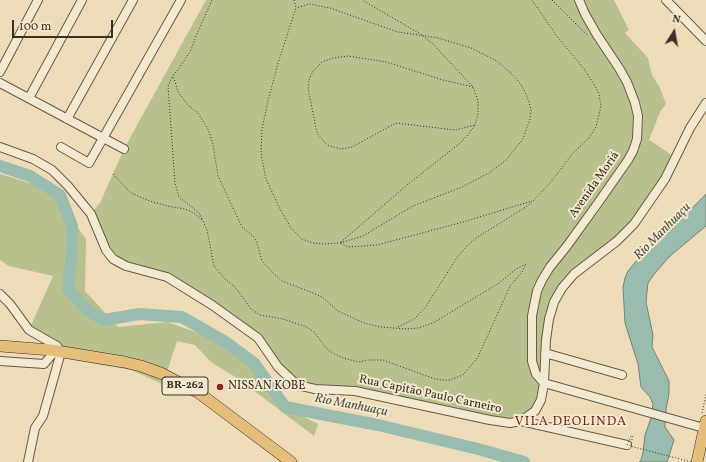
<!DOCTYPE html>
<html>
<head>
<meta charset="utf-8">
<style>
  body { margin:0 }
  #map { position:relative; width:706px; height:462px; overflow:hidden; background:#eddcb7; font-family:Vollkorn,serif }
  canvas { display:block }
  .north { position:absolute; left:654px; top:12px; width:40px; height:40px; -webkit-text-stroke:3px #f3e8d0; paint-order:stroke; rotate:11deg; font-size:11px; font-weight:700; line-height:16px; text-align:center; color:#3b2e22 }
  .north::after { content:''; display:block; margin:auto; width:14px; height:18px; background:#3b2e22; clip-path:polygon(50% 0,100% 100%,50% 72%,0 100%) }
  .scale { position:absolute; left:12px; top:20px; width:101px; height:18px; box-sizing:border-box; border:2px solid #3b2e22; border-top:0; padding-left:5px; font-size:12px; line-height:14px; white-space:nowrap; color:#3b2e22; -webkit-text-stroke:3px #f3e8d0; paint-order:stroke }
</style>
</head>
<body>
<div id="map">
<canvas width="706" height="462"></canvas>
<div class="north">N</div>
<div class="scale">100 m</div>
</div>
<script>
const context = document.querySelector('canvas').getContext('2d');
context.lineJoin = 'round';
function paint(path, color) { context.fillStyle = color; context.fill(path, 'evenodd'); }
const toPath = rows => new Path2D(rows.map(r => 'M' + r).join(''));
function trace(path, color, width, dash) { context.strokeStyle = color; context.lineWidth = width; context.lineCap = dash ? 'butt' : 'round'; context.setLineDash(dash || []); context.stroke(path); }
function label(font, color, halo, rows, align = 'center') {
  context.font = font + ' Vollkorn,serif'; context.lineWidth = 4; context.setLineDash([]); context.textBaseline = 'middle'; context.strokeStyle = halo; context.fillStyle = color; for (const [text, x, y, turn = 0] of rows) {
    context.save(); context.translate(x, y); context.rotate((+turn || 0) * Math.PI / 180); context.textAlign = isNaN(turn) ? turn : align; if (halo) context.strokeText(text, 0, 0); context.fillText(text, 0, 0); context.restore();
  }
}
paint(toPath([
  [206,0,614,0,629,30,625,33,648,58,652,75,660,88,666,104,660,112,649,140,675,157,634,224,592,259,554,302,541,400,521,421,455,413,297,385,258,338,167,277,113,259,91,214,100,203,124,149],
  [0,174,50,189,86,239,85,291,118,327,167,322,227,343,254,363,285,407,318,424,314,436,237,378,211,362,195,345,177,341,163,384,131,370,68,359,57,346,29,330,53,276,9,266,0,260]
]), '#b8c08e');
const water = toPath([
  [706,194,706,226,670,256,655,273,648,283,646,302,653,335,652,347,669,381,669,393,666,410,665,427,674,440,667,462,639,462,641,460,643,452,645,435,651,418,653,404,650,397,641,387,638,364,625,323,623,287,625,278,628,271,639,258,645,254,650,246,667,234,706,194]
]);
paint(water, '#99bcaf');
trace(water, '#738377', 1);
trace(toPath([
  [0,166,30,176,60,195,72,226,72,253,68,289,87,310,104,320,139,314,182,317,227,343,254,363,285,407,378,425,478,449,524,462]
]), '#99bcaf', 12);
const minor = toPath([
  [579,0,585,14,597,35,619,68,627,82,635,103,638,116,637,139,633,151,628,160,598,203,567,246,550,267,542,280,537,291,532,316,532,361,536,374,544,383,704,428],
  [666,0,706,41],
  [0,72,38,0],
  [0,83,124,149],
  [29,98,82,0],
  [67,119,133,0],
  [0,147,33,159,52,170,68,186,91,214,106,250,113,259,126,266,167,277,212,305,258,338,278,367,297,385,315,389,355,391,490,420,510,423,521,421,627,445],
  [61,147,89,163,181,0],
  [0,294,10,304,29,330,57,346,61,352,43,416,35,428,28,462],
  [545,353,622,375],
  [0,361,44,364,55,351],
  [521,421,535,411,541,400,544,383,546,340,549,319,554,302,562,288,574,274,617,241,634,224,665,179,690,128,706,103]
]);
const highway = toPath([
  [0,346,51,350,124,362,141,366,163,374,199,393,291,462],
  [697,462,706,421]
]);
trace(minor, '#685a47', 10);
trace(highway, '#3b2e22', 12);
trace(toPath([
  [294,0,296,8,278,63,268,101,262,129,261,150,262,159,266,179,280,209,291,228,302,239,313,243,325,244,340,243,363,236,413,206,462,187,489,173,506,160,523,139,530,119,531,110,529,102,525,92,520,83,513,75,497,61,471,48,458,44,438,38,398,32,330,8,310,4,296,8],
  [552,0,588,36],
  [473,87,443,80,386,62,348,56,333,58,322,62,313,71,309,80,308,88,317,133,327,145,341,149,352,147,396,123,455,130,475,125],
  [113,174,131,193,150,201,167,206,185,209,194,213,203,221,207,230,214,266,225,279,235,287,251,309,260,315,283,319,307,327,315,333,327,349,333,353,343,358,359,362,367,360,383,360,435,379,443,380,450,380,463,375,478,357,510,286,522,272,526,264,516,269,499,283,433,323,418,328,408,329,380,327,364,323,338,311,322,297,313,293,282,281,273,273,262,261,257,243,254,237,242,227,218,176,213,144,208,129,198,113,188,105,178,92,173,75],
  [202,219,199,213,179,197,175,183,168,86,173,75,178,70,191,50,196,36,212,0],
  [341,242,407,185,459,144,468,135,475,125,478,114,478,101,473,87,433,44,422,35,362,0],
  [341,243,348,247,377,245,463,222,532,201],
  [398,327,414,319,425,308,458,256,467,246,476,238,526,207,534,200,551,182,573,153,588,139,596,127,601,106,599,94,595,86,584,69,556,35,532,0],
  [702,413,706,394]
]), '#3b2e22', 1, [1, 2]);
trace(minor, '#f3e8d0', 8);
trace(highway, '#e6be7c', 11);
trace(toPath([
  [627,445,631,436,633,436,630,446,692,462]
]), '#3b2e22', 1, [1, 2]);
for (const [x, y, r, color] of [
  [220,387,4,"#8f2418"]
]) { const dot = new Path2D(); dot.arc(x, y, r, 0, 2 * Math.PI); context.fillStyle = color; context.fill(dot); trace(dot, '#f3e8d0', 1.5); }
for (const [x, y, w] of [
  [185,386,46]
]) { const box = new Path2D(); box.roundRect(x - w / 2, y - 9, w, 18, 3); context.fillStyle = '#f3e8d0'; context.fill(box); trace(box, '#3b2e22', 1); }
label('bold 11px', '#3b2e22', null, [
  ["BR-262",185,386]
]);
label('12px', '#3b2e22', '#f3e8d0', [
  ["Avenida Moriá",595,185,-55],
  ["Rua Capitão Paulo Carneiro",430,395,12]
]);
label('12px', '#3b2e22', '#f3e8d0', [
  ["NISSAN KOBE",228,387]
], 'left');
label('italic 13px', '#525245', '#f3e8d0', [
  ["Rio Manhuaçu",663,232,-45],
  ["Rio Manhuaçu",351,406,11]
]);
context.letterSpacing = '1px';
label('13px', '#7a1f14', '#f3e8d0', [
  ["VILA DEOLINDA",571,423]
]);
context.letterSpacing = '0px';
</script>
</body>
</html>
